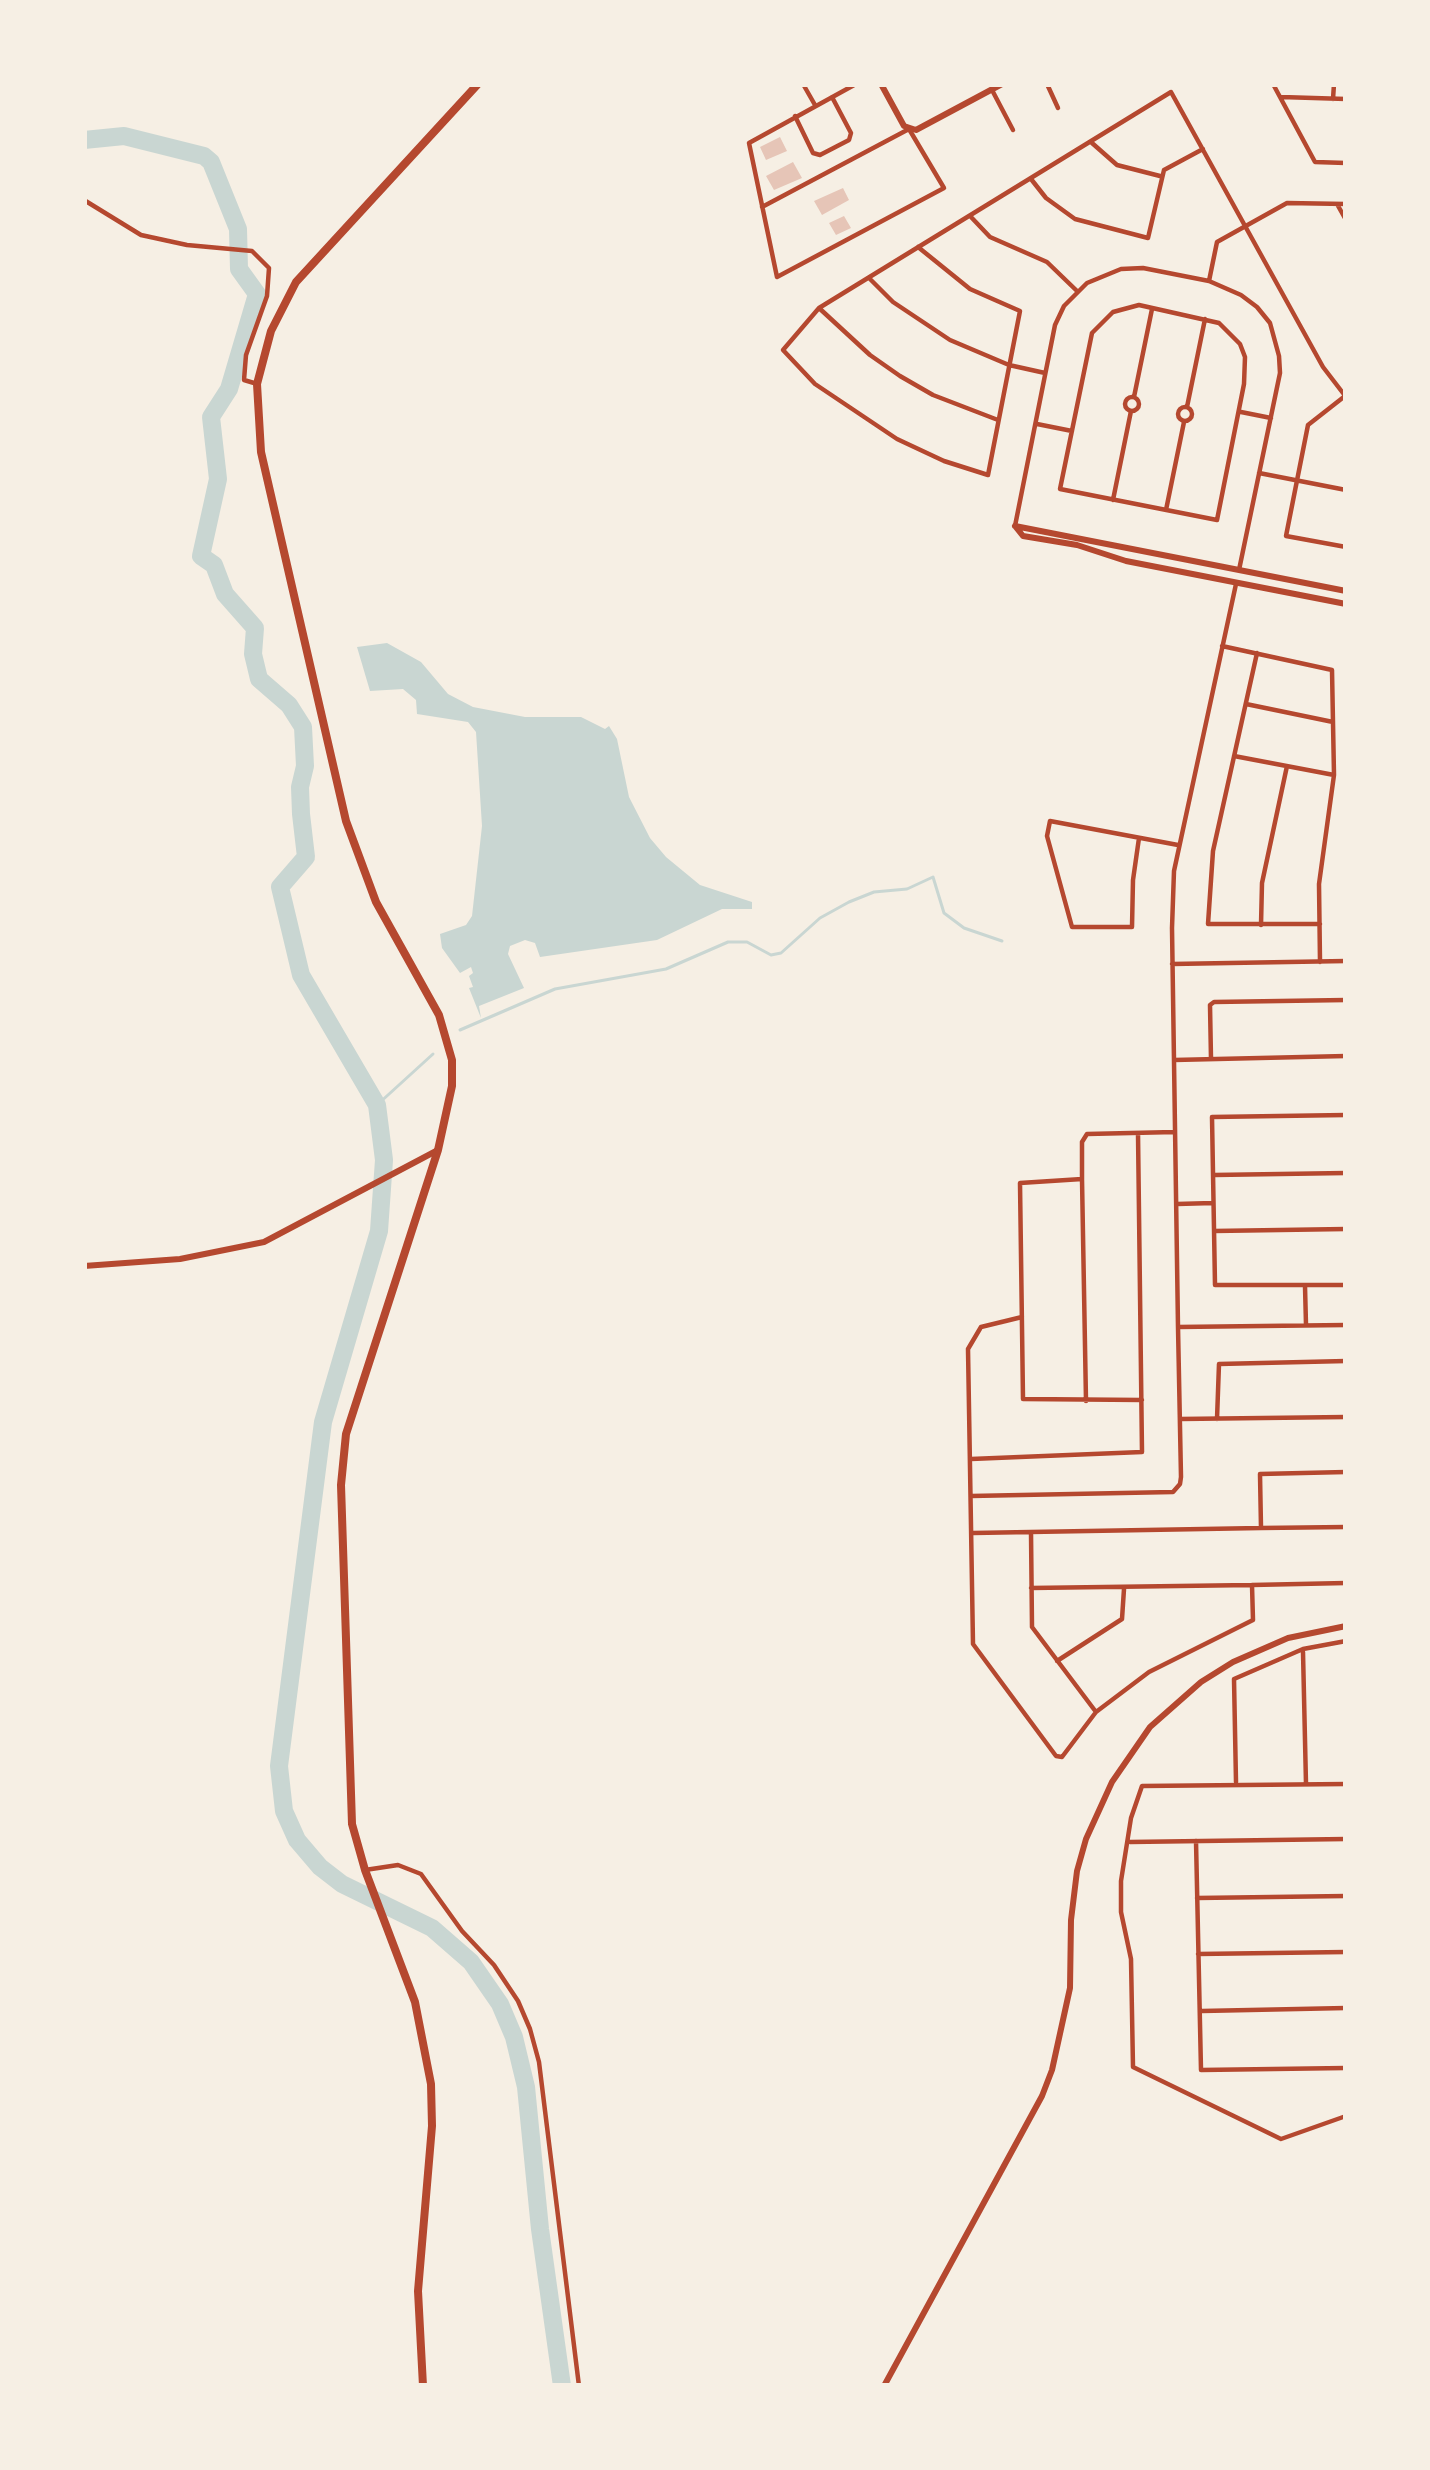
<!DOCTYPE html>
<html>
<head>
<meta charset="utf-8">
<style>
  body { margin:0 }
  #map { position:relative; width:1430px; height:2470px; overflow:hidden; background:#f6efe4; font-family:Lora,serif }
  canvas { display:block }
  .frame { position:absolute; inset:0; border:87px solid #f6efe4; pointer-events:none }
</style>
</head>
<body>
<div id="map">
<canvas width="1430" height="2470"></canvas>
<div class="frame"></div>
</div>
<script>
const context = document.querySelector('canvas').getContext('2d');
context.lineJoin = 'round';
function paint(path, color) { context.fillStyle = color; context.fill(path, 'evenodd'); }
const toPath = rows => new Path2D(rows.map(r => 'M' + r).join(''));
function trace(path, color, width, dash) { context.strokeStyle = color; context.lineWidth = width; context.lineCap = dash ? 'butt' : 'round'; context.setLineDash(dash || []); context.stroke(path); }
paint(toPath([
  [387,643,421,662,448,694,473,707,525,717,581,717,605,729,609,726,617,739,629,797,650,838,666,857,700,885,752,902,752,909,722,909,657,940,540,957,535,943,525,940,510,946,508,954,524,988,479,1006,481,1018,469,988,473,987,469,976,473,973,471,967,460,973,442,948,440,934,466,925,472,916,482,826,476,732,468,722,417,714,416,700,403,689,370,691,357,647]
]), '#c9d6d2');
trace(toPath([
  [460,1030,555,989,666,969,728,942,747,942,771,955,781,953,820,918,849,902,874,892,907,889,933,877,944,913,964,928,1002,941],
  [377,1105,433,1054]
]), '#c9d6d2', 3);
trace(toPath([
  [84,140,124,136,204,156,211,162,238,229,239,269,257,294,229,389,211,417,218,479,201,556,214,565,225,594,255,628,253,654,259,679,289,705,303,727,305,766,300,787,301,814,306,857,280,887,301,975,377,1105,384,1160,379,1231,323,1422,279,1766,284,1811,297,1840,320,1867,342,1884,432,1928,471,1962,500,2004,514,2037,526,2087,540,2229,562,2386]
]), '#c9d6d2', 18);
paint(toPath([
  [780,137,787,151,766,160,760,147],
  [793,162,802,178,774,190,766,176],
  [843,188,849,200,822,215,814,201],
  [844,216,851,228,836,235,829,223]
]), '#e6c5b7');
trace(toPath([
  [803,84,815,105],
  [1047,84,1058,108],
  [1273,84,1315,162,1346,163],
  [992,90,1013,130],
  [1281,97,1346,99],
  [1333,99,1334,84],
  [795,116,813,153,820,155,849,140,851,133,832,97],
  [1092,143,1117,165,1160,176],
  [1031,179,1046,198,1075,219,1148,238,1164,170,1203,149],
  [84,200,141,235,187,245,252,251,269,268,267,296,246,355,244,380,254,383],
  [1337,204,1346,220],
  [762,207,909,129,944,188,777,277,749,143,856,84],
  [971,217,990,237,1047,262,1077,291],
  [918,247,970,289,1020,311,988,475,944,461,897,439,815,384,783,350,819,308,1171,92,1323,367,1346,397],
  [869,278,893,302,950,340,1009,365,1045,373],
  [1209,281,1217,242,1287,203,1346,204],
  [1139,305,1219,323,1240,344,1245,357,1244,384,1217,520,1060,489,1092,333,1113,312,1139,305],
  [819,308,870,355,900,376,933,395,998,420],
  [1345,396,1308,425,1286,536,1346,547],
  '1125 404a7 7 0 1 1 14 0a7 7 0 1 1-14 0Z',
  [1134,397,1152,309],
  '1178 414a7 7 0 1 1 14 0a7 7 0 1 1-14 0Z',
  [1187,407,1205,319],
  [1241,412,1271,418],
  [1037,424,1072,431],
  [1259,473,1346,490],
  [1113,500,1131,411],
  [1166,510,1184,422],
  [1015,526,1055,325,1064,306,1087,283,1121,269,1143,268,1209,281,1241,295,1257,307,1270,323,1279,356,1280,373,1239,570],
  [1222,646,1332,670,1334,775,1319,884,1320,962],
  [1257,653,1213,851,1208,924,1320,924],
  [1246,704,1333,722],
  [1234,756,1334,775],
  [1139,838,1133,880,1132,927,1072,927,1047,836,1050,821,1178,845],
  [1261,925,1262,883,1287,766],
  [1172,964,1346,961],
  [1211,1059,1210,1005,1214,1002,1346,1000],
  [1174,1060,1346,1056],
  [1346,1115,1212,1117,1215,1285,1346,1285],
  [1214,1175,1346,1173],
  [1082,1179,1086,1401],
  [1177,1204,1213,1203],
  [1214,1231,1346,1229],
  [1305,1286,1306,1325],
  [1022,1317,981,1327,968,1349,973,1644,1056,1756,1062,1757,1096,1712,1149,1672,1253,1620,1252,1585,1346,1583],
  [1178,1327,1172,928,1174,871,1236,584],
  [1142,1400,1023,1399,1020,1183,1082,1179,1082,1142,1087,1134,1175,1132],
  [1180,1419,1346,1417],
  [1217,1419,1219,1364,1346,1361],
  [971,1459,1142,1452,1138,1133],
  [1346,1472,1260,1474,1261,1528,1346,1527],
  [971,1496,1173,1492,1180,1484,1181,1477,1178,1327,1346,1325],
  [1031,1532,1032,1627,1096,1712],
  [973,1533,1261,1528],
  [1031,1588,1252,1585],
  [1303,1652,1306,1784],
  [1057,1661,1122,1619,1124,1589],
  [1236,1782,1234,1679,1303,1649,1346,1641],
  [1346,1784,1142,1786,1131,1818,1121,1881,1121,1912,1131,1959,1133,2067,1281,2139,1346,2116],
  [1196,1841,1201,2070,1346,2068],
  [1130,1842,1346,1839],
  [365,1870,398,1865,421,1874,462,1931,494,1965,518,2001,530,2029,539,2062,579,2386],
  [1197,1898,1346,1896],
  [1198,1954,1346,1952],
  [1202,2011,1346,2008]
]), '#b5482f', 4.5);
trace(toPath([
  [881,84,904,126,916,130,1002,84],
  [1015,526,1023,536,1077,545,1126,561,1346,604],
  [1015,526,1346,591],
  [84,1266,180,1259,264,1242,438,1150],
  [884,2386,1042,2096,1052,2070,1070,1988,1071,1920,1077,1871,1086,1839,1112,1782,1150,1727,1201,1682,1233,1662,1288,1638,1346,1626]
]), '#b5482f', 6);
trace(toPath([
  [423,2386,418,2291,432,2126,431,2084,415,2002,365,1870,352,1824,341,1485,346,1434,438,1150,452,1086,452,1060,439,1015,376,902,346,821,261,452,257,384,271,331,296,282,478,84]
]), '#b5482f', 8);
</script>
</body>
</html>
